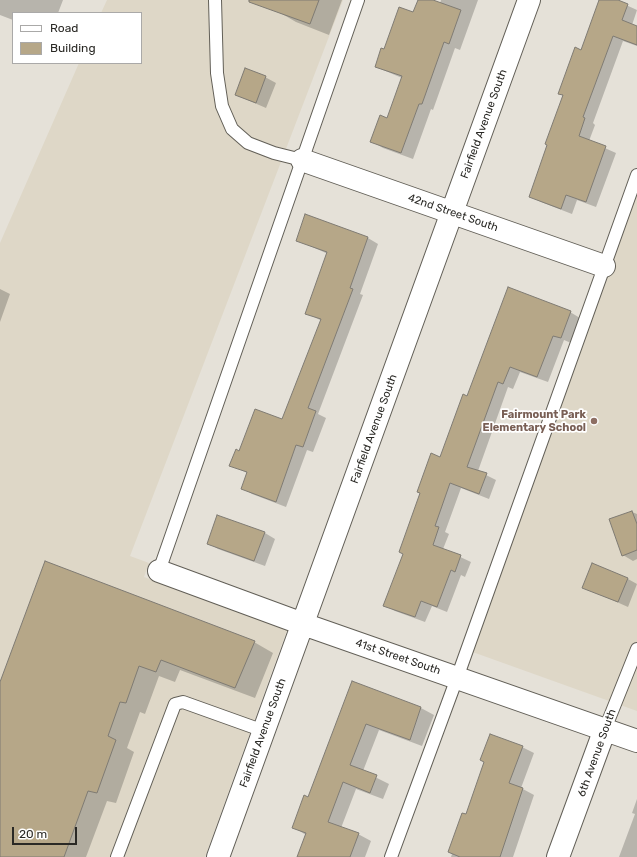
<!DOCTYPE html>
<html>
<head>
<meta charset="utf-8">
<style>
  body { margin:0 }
  #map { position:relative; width:637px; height:857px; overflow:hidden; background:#e5e1d8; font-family:Rubik,sans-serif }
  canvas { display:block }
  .legend { position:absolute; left:12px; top:12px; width:130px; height:52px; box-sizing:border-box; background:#fff; border:1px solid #aaa9a8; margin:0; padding:5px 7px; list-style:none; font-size:12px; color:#2a2925 }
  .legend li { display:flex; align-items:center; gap:8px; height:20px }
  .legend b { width:20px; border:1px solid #aaa9a8 }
  .scale { position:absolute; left:12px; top:827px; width:65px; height:18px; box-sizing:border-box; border:2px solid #2a2925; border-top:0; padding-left:5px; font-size:12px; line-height:14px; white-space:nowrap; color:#2a2925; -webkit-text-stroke:3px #fff; paint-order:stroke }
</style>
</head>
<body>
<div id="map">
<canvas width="637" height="857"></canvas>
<ul class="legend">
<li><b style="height:5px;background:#fff"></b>Road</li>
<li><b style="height:11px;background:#b6a788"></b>Building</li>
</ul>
<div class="scale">20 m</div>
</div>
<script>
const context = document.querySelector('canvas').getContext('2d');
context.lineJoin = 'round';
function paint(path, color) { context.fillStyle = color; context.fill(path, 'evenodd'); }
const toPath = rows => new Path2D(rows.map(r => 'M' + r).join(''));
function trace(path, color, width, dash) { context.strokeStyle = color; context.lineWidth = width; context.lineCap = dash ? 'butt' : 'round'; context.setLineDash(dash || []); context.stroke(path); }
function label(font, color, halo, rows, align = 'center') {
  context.font = font + ' Rubik,sans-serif'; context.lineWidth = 3.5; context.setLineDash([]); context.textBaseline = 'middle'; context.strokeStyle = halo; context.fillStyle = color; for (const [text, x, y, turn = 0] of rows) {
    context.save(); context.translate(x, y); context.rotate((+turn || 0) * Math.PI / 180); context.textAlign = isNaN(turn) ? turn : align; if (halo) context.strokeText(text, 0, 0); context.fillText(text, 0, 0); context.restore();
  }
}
paint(toPath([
  [107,0,343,0,130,556,149,563,144,577,287,630,205,857,0,857,0,243,79,63,141,63,141,13,101,13],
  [637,193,637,711,467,650]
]), '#ded7c7');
paint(toPath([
  [0,0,63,0,58,13,13,13,13,20,0,15],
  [281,0,342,0,329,35,296,22,277,11],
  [419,0,430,0,440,4,441,0,478,0,460,50,455,48,433,110,431,109,413,159,383,148,371,141,388,119,402,78,376,67,384,50,414,13],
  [600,0,615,0,637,10,632,25,637,27,637,46,623,41,593,123,595,125,589,141,616,153,596,207,577,200,572,214,541,202,531,197,563,96,559,93,581,51],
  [265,77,276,83,266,108,236,95],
  [306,215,368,238,378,244,360,294,363,295,318,414,326,418,313,452,307,450,286,507,252,494,242,488,247,473,231,465,240,452,282,420,322,321,306,313,328,254,297,240],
  [0,289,10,294,0,322],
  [570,312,580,318,571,343,564,340,548,382,520,372,513,389,508,387,478,471,496,480,489,499,461,488,445,532,449,534,443,549,471,562,465,577,461,575,447,612,432,606,425,622,395,611,384,605,440,458,468,397],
  [632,512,637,514,637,559,633,561,623,555],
  [265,533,275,539,265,566,218,549,208,543],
  [628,579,637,584,628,607,583,587],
  [254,642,273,653,255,698,180,670,175,682,159,676,145,714,140,712,127,748,134,752,116,803,107,801,86,857,0,857,0,685],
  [352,683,421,708,434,715,422,746,379,730,363,771,389,784,383,799,356,789,341,828,358,834,371,841,365,857,298,857,306,835,293,827,309,798],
  [522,747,534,753,521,788,534,795,513,857,451,857,452,854,449,852,466,816],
  [637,799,637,857,619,857,635,814,632,813]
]), '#0003');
const building = toPath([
  [249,0,319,0,310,24,249,2,249,0],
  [418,0,433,0,461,10,449,44,444,42,422,104,419,104,401,153,370,142,380,115,387,118,402,76,375,67,381,48,384,49,399,7,413,12,418,0],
  [599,0,618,0,628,4,622,20,637,26,637,45,613,36,583,117,585,118,579,136,606,146,586,202,566,195,561,209,529,197,547,145,545,144,563,95,558,94,575,47,581,50,599,0],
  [245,68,266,76,256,103,235,95,245,68],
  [305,214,368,237,350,288,353,289,308,408,316,411,303,447,296,445,276,502,241,489,247,472,229,466,236,449,239,451,255,409,282,419,321,319,305,314,327,252,296,241,305,214],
  [508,287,571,311,561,338,553,336,537,377,510,367,503,384,498,382,467,467,487,473,479,494,450,483,435,526,439,527,433,545,461,555,455,572,451,570,437,607,421,601,415,617,383,606,403,554,399,552,420,493,417,492,431,453,440,457,463,394,467,396,508,287],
  [632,511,637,524,637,550,622,556,609,519,632,511],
  [217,515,265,532,254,561,207,544,217,515],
  [45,561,255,641,235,688,161,660,156,672,139,666,126,703,120,702,108,736,116,740,97,793,88,791,64,857,0,857,0,682,45,561],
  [592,563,628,578,618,602,582,588,592,563],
  [352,681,421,707,410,740,366,724,350,765,377,775,370,793,343,782,328,822,359,833,350,857,297,857,306,833,292,828,304,795,308,797,352,681],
  [490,734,523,746,509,783,523,788,500,857,460,857,448,852,462,813,466,814,484,762,480,760,490,734]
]);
paint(building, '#b6a788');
trace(building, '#7f7b73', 1);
const service = toPath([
  [215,0,217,73,222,106,232,129,248,143,274,153,302,160],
  [159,571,358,0],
  [605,729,637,649],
  [117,857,175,704,183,702,264,731],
  [391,857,457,678,637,175]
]);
const minor = toPath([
  [302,160,604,266],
  [159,571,303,624,637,741],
  [218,857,529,0],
  [558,857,605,729]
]);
trace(service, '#625f57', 14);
trace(minor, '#625f57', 24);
trace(service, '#fff', 12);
trace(minor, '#fff', 22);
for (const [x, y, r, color] of [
  [594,421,4,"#8d6e63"]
]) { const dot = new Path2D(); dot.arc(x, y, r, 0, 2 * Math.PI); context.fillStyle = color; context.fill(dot); trace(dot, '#fff', 1.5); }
label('11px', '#2a2925', '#fff', [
  ["Fairfield Avenue South",484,124,-70],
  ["42nd Street South",453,213,19],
  ["Fairfield Avenue South",374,429,-70],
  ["41st Street South",398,657,19],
  ["Fairfield Avenue South",263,733,-70],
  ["6th Avenue South",597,753,-70]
]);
label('bold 11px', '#785e54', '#fff', [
  ["Fairmount Park",586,415],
  ["Elementary School",586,428]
], 'right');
</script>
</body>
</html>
